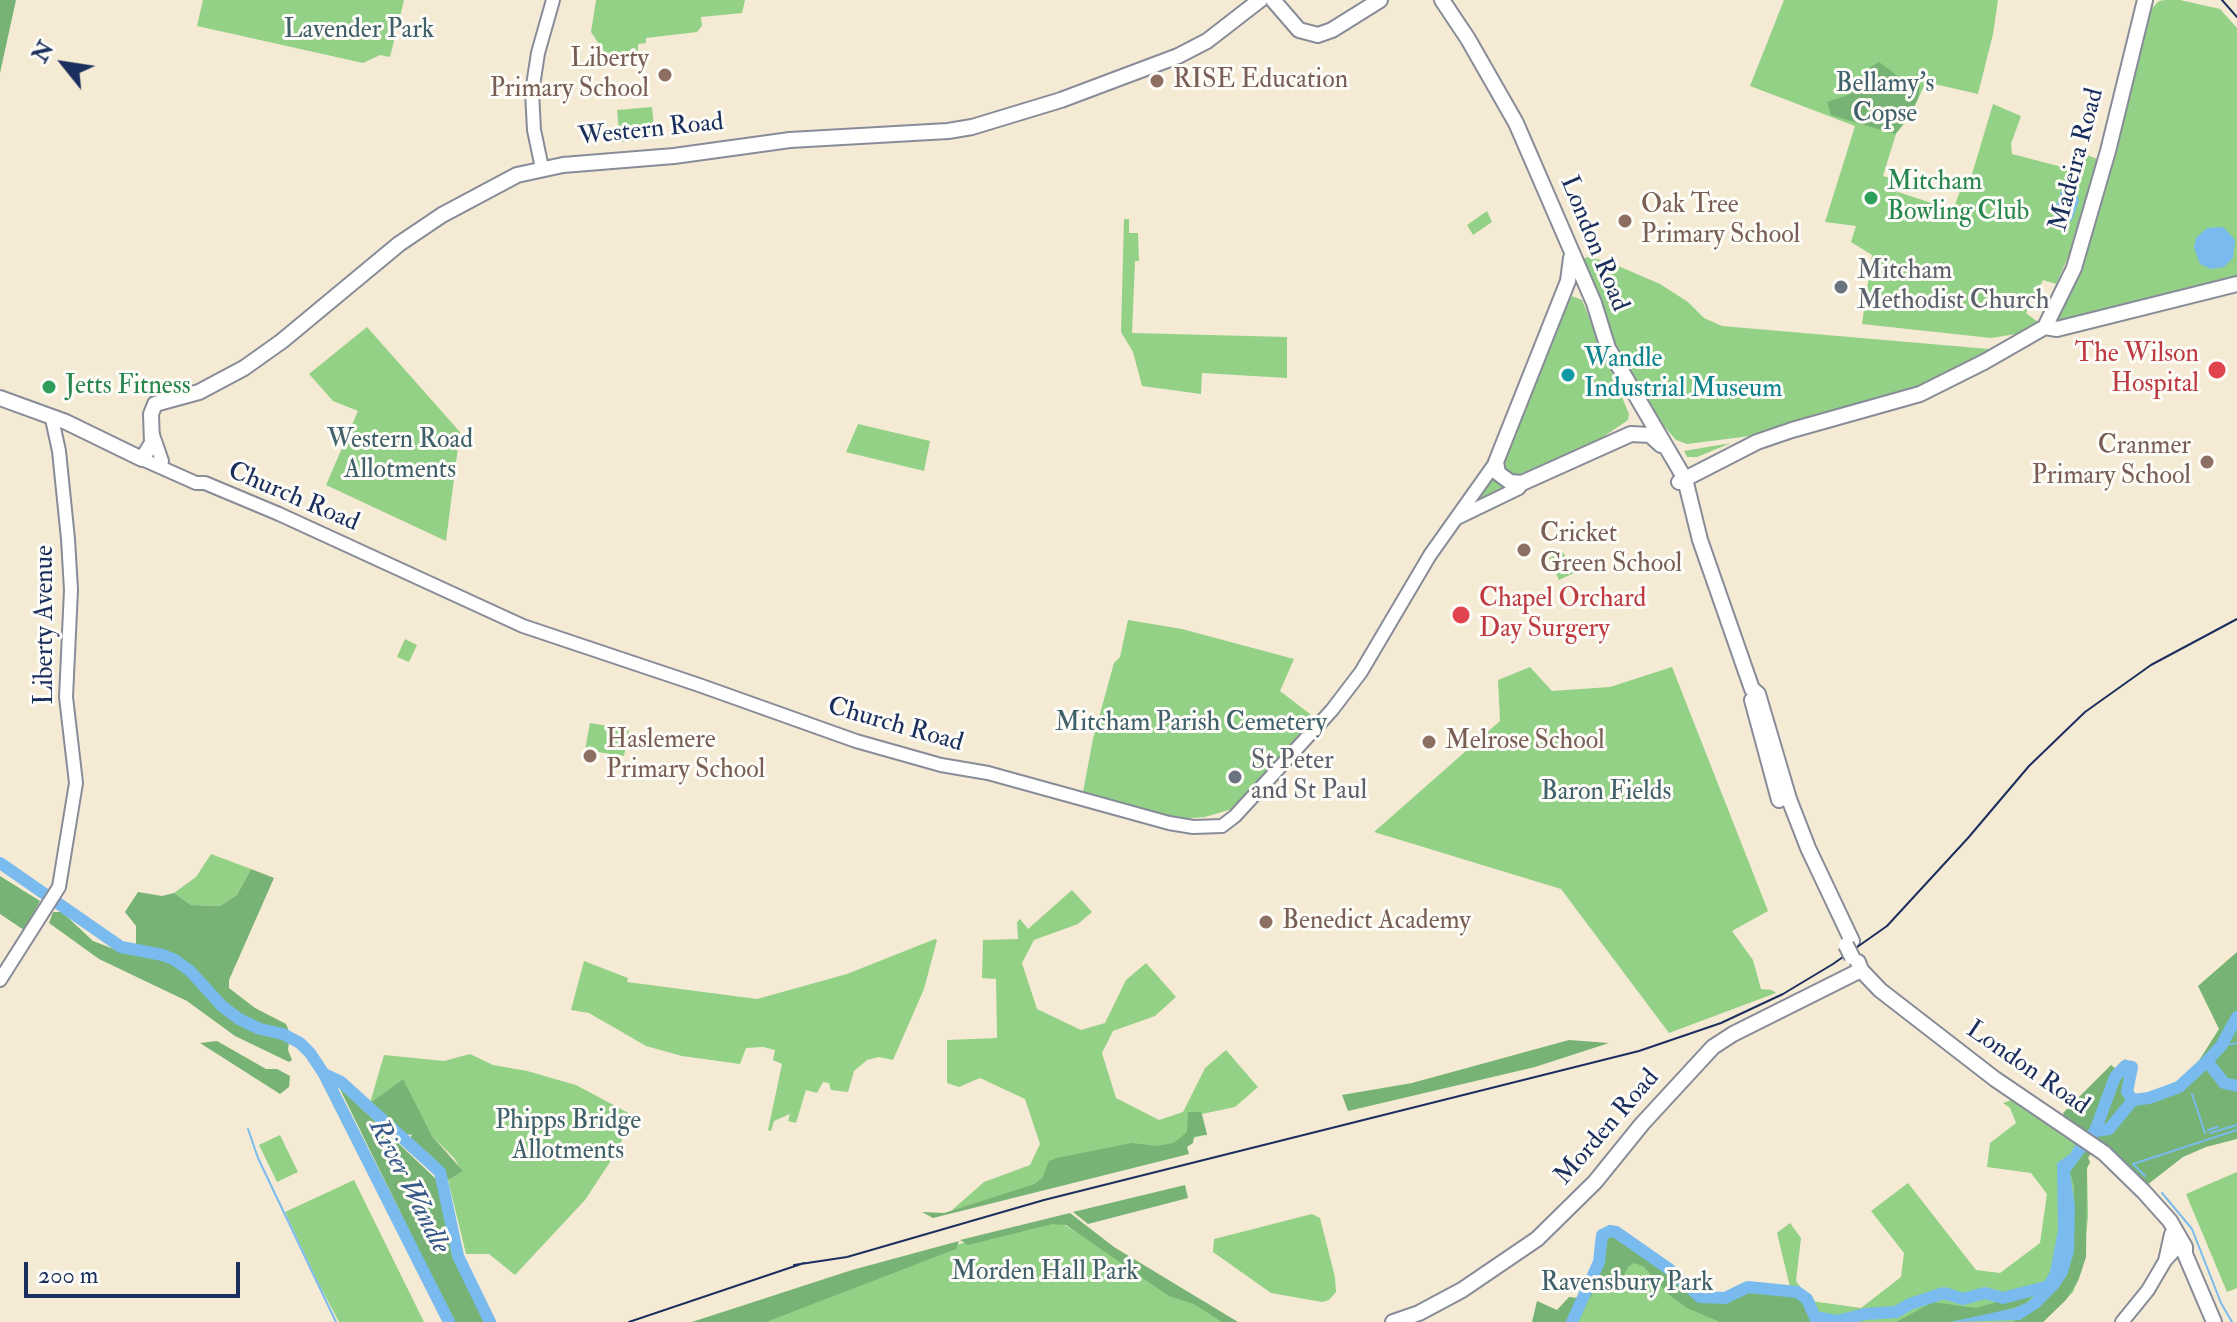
<!DOCTYPE html>
<html>
<head>
<meta charset="utf-8">
<style>
  body { margin:0 }
  #map { position:relative; width:2237px; height:1322px; overflow:hidden; background:#f5ead4; font-family:"IM FELL Double Pica",serif }
  canvas { display:block }
  .north { position:absolute; left:24px; top:24px; width:80px; height:80px; -webkit-text-stroke:6px #fdfcf7; paint-order:stroke; rotate:300deg; font-size:22px; font-weight:700; line-height:32px; text-align:center; color:#1b2f5e }
  .north::after { content:''; display:block; margin:auto; width:28px; height:36px; background:#1b2f5e; clip-path:polygon(50% 0,100% 100%,50% 72%,0 100%) }
  .scale { position:absolute; left:24px; top:1262px; width:216px; height:36px; box-sizing:border-box; border:4px solid #1b2f5e; border-top:0; padding-left:10px; font-size:24px; line-height:28px; white-space:nowrap; color:#1b2f5e; -webkit-text-stroke:6px #fdfcf7; paint-order:stroke }
</style>
</head>
<body>
<div id="map">
<canvas width="2237" height="1322"></canvas>
<div class="north">N</div>
<div class="scale">200 m</div>
</div>
<script>
const context = document.querySelector('canvas').getContext('2d');
context.lineJoin = 'round';
function paint(path, color) { context.fillStyle = color; context.fill(path, 'evenodd'); }
const toPath = rows => new Path2D(rows.map(r => 'M' + r).join(''));
function trace(path, color, width, dash) { context.strokeStyle = color; context.lineWidth = width; context.lineCap = dash ? 'butt' : 'round'; context.setLineDash(dash || []); context.stroke(path); }
function label(font, color, halo, rows, align = 'center') {
  context.font = font + ' "IM FELL Double Pica",serif'; context.lineWidth = 6; context.setLineDash([]); context.textBaseline = 'middle'; context.strokeStyle = halo; context.fillStyle = color; for (const [text, x, y, turn = 0] of rows) {
    context.save(); context.translate(x, y); context.rotate((+turn || 0) * Math.PI / 180); context.textAlign = isNaN(turn) ? turn : align; if (halo) context.strokeText(text, 0, 0); context.fillText(text, 0, 0); context.restore();
  }
}
paint(toPath([
  [203,0,404,0,390,57,380,55,363,63,197,26],
  [596,0,745,0,742,13,701,17,702,26,697,32,646,38,646,43,638,44,638,51,605,53,591,32],
  [1784,0,1998,0,1993,34,1978,94,1926,82,1910,116,1896,134,1883,176,1900,181,1895,201,1898,192,1953,210,1963,183,1969,184,1993,104,2021,116,2011,144,2012,154,2066,168,2087,155,2097,159,2071,251,2056,284,2043,280,2026,313,2039,323,2016,334,1991,338,1862,324,1872,255,1851,242,1856,226,1825,222,1855,126,1750,86],
  [2165,0,2180,0,2220,9,2237,28,2237,276,2057,324,2053,319,2146,14,2159,1],
  [652,107,655,139,620,142,617,110],
  [1487,211,1492,222,1473,235,1467,225],
  [1124,219,1129,219,1129,233,1138,233,1139,261,1135,261,1132,333,1287,337,1287,378,1202,373,1201,394,1142,386,1133,352,1121,332],
  [1588,257,1609,262,1660,284,1688,302,1704,318,1722,326,1989,349,1950,372,1910,389,1789,422,1758,435,1687,444,1676,440,1652,412,1616,344,1580,260],
  [1572,296,1582,300,1629,414,1628,420,1587,448,1471,507,1561,311],
  [367,327,460,432,446,541,326,485,358,411,333,401,309,374],
  [858,424,930,441,924,471,846,452],
  [1731,443,1697,457,1687,457,1684,451],
  [1563,552,1574,573,1559,580,1549,558],
  [1128,620,1182,629,1294,659,1280,691,1314,717,1315,721,1235,808,1205,817,1181,819,1083,792,1093,739,1114,663,1120,657],
  [405,639,417,645,409,662,397,657],
  [1530,667,1552,691,1610,687,1672,667,1768,911,1732,931,1753,960,1761,989,1772,990,1776,993,1669,1033,1561,889,1374,832,1500,721,1498,680],
  [590,723,629,729,624,756,585,750],
  [211,854,251,869,237,895,220,906,191,905,174,893,196,877],
  [1072,890,1092,912,1078,924,1034,940,1022,963,1037,1009,1081,1030,1105,1023,1126,980,1146,963,1176,997,1155,1016,1113,1031,1102,1053,1116,1098,1159,1120,1183,1112,1205,1068,1226,1050,1258,1087,1235,1107,1202,1114,1207,1134,951,1211,984,1182,1030,1165,1040,1144,1025,1099,980,1078,959,1087,947,1083,947,1040,997,1038,996,979,982,978,983,940,1018,939,1017,922,1020,919,1028,929],
  [935,939,937,940,924,989,893,1060,879,1057,867,1060,854,1071,848,1092,831,1090,829,1083,823,1082,817,1093,806,1090,796,1123,788,1121,790,1114,774,1121,771,1131,768,1130,782,1064,773,1060,775,1050,763,1047,746,1048,740,1064,682,1056,646,1046,589,1013,571,1010,584,961,628,978,627,982,757,999,847,974],
  [470,1054,493,1065,527,1071,576,1085,634,1116,614,1156,585,1200,515,1275,489,1254,466,1254,448,1180,462,1171,454,1158,432,1136,402,1080,370,1103,384,1055,444,1061],
  [2011,1100,2091,1153,2088,1158,2090,1162,2087,1168,2088,1217,2082,1270,2073,1292,2043,1322,1569,1322,1597,1261,1600,1235,1609,1225,1669,1266,1700,1295,1725,1297,1748,1285,1795,1289,1790,1287,1777,1233,1790,1223,1801,1238,1796,1281,1811,1301,1861,1308,1901,1277,1904,1253,1871,1211,1908,1183,1976,1270,2000,1273,2040,1243,2047,1194,2031,1173,1987,1167,1990,1143,2016,1123,2010,1108,2003,1103],
  [280,1135,298,1172,277,1182,259,1145],
  [2237,1172,2237,1288,2227,1292,2186,1194],
  [354,1180,424,1322,339,1322,320,1286,285,1212],
  [1312,1214,1320,1218,1335,1277,1336,1292,1329,1300,1322,1302,1271,1293,1213,1252,1214,1239],
  [1056,1220,1228,1322,692,1322,915,1255]
]), '#93d187');
paint(toPath([
  [0,0,16,0,0,73],
  [1879,62,1899,77,1916,82,1920,86,1918,98,1910,116,1895,134,1831,115,1827,102,1848,95,1857,89,1870,67],
  [251,869,274,878,229,980,229,988,255,1008,286,1024,290,1034,288,1050,292,1060,289,1062,235,1036,187,1001,99,959,49,923,53,912,62,912,93,941,124,953,136,944,136,926,125,912,138,892,162,896,174,893,191,905,220,906,237,895],
  [0,876,40,901,24,930,0,914],
  [2237,952,2237,1139,2206,1147,2183,1157,2147,1185,2100,1141,2065,1118,2063,1113,2111,1065,2116,1069,2125,1059,2134,1066,2129,1091,2135,1096,2176,1087,2191,1073,2219,1029,2198,986],
  [1569,1040,1609,1043,1535,1067,1348,1111,1342,1095,1412,1083],
  [217,1041,266,1069,277,1069,290,1076,289,1087,280,1094,200,1043],
  [403,1079,432,1136,463,1171,448,1180,430,1155,410,1138,412,1135,406,1134,370,1103],
  [339,1087,437,1180,452,1245,484,1322,454,1322],
  [1188,1112,1201,1112,1207,1135,1194,1136,1193,1143,1187,1147,1189,1154,933,1218,922,1212,944,1213,1035,1184,1043,1177,1049,1161,1057,1158,1132,1143,1156,1146,1174,1143,1187,1132],
  [2087,1149,2091,1153,2088,1158,2090,1162,2087,1168,2086,1257,2078,1281,2066,1300,2043,1322,2013,1322,2040,1307,2067,1275,2074,1252,2074,1187,2070,1172],
  [1185,1185,1188,1198,1088,1224,1073,1212],
  [1070,1213,1114,1247,1238,1322,1222,1322,1194,1304,1169,1296,1066,1225,1052,1224,968,1245,960,1240],
  [1609,1225,1669,1266,1700,1295,1725,1297,1748,1285,1798,1290,1808,1299,1820,1322,1720,1322,1687,1308,1667,1293,1643,1266,1634,1263,1628,1267,1622,1278,1612,1287,1594,1290,1591,1297,1587,1295,1586,1298,1579,1296,1597,1261,1600,1235],
  [959,1241,956,1249,766,1322,692,1322,852,1270],
  [2039,1290,2024,1305,1987,1315,1950,1322,1896,1322,1933,1302,1976,1308],
  [1569,1297,1578,1298,1569,1322,1532,1322,1537,1301,1557,1310]
]), '#76b374');
paint(toPath([
  [2070,187,2077,192,2079,201,2072,220,2065,225,2056,222,2053,213,2062,190],
  [2223,227,2235,240,2233,258,2224,267,2211,269,2200,264,2194,248,2196,238,2207,228],
  [2077,1142,2087,1149,2070,1172,2075,1206,2074,1252,2067,1275,2059,1287,2040,1307,2020,1320,1950,1322,2015,1308,2028,1302,2038,1292,2050,1272,2058,1230,2057,1163,2070,1154]
]), '#79bbee');
trace(toPath([
  [2221,1046,2237,1043],
  [2192,1094,2205,1133],
  [248,1129,258,1158,336,1322],
  [2208,1130,2218,1127],
  [2210,1133,2237,1125],
  [2145,1176,2133,1164,2237,1130],
  [2162,1193,2192,1229,2221,1303,2232,1322]
]), '#79bbee', 2);
trace(toPath([
  [0,863,121,947,163,955,175,960,190,971,222,1006,239,1019,260,1029,283,1034,300,1043,310,1053,324,1074,449,1322],
  [2207,1061,2221,1046,2237,1017],
  [324,1074,341,1082,440,1172,458,1256,490,1322],
  [2095,1131,2115,1077,2125,1066,2132,1067,2127,1092,2133,1100],
  [2082,1147,2095,1131,2109,1129,2133,1100,2149,1098,2179,1087,2207,1061,2224,1083,2237,1086],
  [1815,1317,1837,1321,1865,1314,1896,1312,1910,1304,1944,1293,1963,1299,1985,1293,2003,1298,2053,1285],
  [1572,1322,1599,1262,1602,1235,1610,1231,1616,1232,1669,1269,1700,1297,1725,1298,1748,1287,1797,1292,1807,1299,1817,1322]
]), '#79bbee', 12);
const secondary = toPath([
  [542,168,534,130,532,92,538,53,553,0],
  [153,435,162,461],
  [142,459,196,483,205,483,279,514,523,626,699,685,856,741,941,765,988,773,1169,823,1193,827,1222,826,1235,816,1332,710,1361,672,1430,555,1496,462],
  [1459,517,1519,488,1522,483],
  [0,980,59,887,76,783,66,697,71,590,68,539,59,451,52,419],
  [2165,1261,2171,1234],
  [2122,1322,2148,1290,2165,1261,2182,1242]
]);
const primary = toPath([
  [1273,0,1299,30,1318,35,1332,30,1380,0],
  [1442,0,1468,39,1516,123,1594,303,1608,348,1685,479,1700,540,1752,689,1758,694,1789,799,1808,848,1852,941],
  [1571,258,1568,281,1496,462,1498,473,1510,482,1522,483,1631,434,1650,435,1661,445],
  [2045,327,2074,268,2108,151,2145,0],
  [2045,327,2057,329,2237,284],
  [0,398,66,422,142,459,152,443,151,414,155,404,199,392,244,368,282,341,399,244,442,215,517,175,563,165,674,156,790,140,948,131,972,127,1061,100,1178,56,1207,41,1260,0],
  [1679,482,1757,442,1792,430,1920,394,1984,362,2045,327],
  [1752,700,1779,800],
  [1858,962,1861,970,1880,990,1995,1079,2104,1153,2144,1192,2170,1221,2185,1247,2185,1254,2214,1322],
  [1393,1322,1419,1313,1462,1290,1537,1239,1595,1182,1642,1124,1713,1047,1733,1034,1861,970]
]);
trace(secondary, '#888c99', 16);
trace(primary, '#888c99', 18);
trace(secondary, '#fff', 12);
trace(primary, '#fff', 14);
trace(toPath([
  [794,1265,847,1257,1044,1200,1639,1051,1721,1023,1783,994,1833,964,1887,926,1968,838,2029,766,2085,712,2151,665,2237,619],
  [629,1322,804,1263]
]), '#1b2f5e', 2);
trace(toPath([
  [2222,0,2237,17]
]), '#1b2f5e', 2);
const primaryBridge = toPath([
  [1846,945,1852,957]
]);
trace(primaryBridge, '#888c99', 18, []);
trace(primaryBridge, '#fff', 14);
for (const [x, y, r, color] of [
  [665,75,8,"#8d6e63"],
  [1157,81,8,"#8d6e63"],
  [1871,198,8,"#2e9e5b"],
  [1625,221,8,"#8d6e63"],
  [1841,287,8,"#6b7280"],
  [2217,370,10,"#e0444e"],
  [1568,375,8,"#0f9aa8"],
  [49,387,8,"#2e9e5b"],
  [2207,462,8,"#8d6e63"],
  [1524,550,8,"#8d6e63"],
  [1461,615,10,"#e0444e"],
  [1429,742,8,"#8d6e63"],
  [590,756,8,"#8d6e63"],
  [1235,777,8,"#6b7280"],
  [1266,922,8,"#8d6e63"]
]) { const dot = new Path2D(); dot.arc(x, y, r, 0, 2 * Math.PI); context.fillStyle = color; context.fill(dot); trace(dot, '#fdfcf7', 3); }
label('26px', '#3f606a', '#fdfcf7', [
  ["Lavender Park",359,31],
  ["Bellamy's",1885,85],
  ["Copse",1885,115],
  ["Western Road",400,441],
  ["Allotments",400,471],
  ["Mitcham Parish Cemetery",1191,724],
  ["Baron Fields",1606,793],
  ["Phipps Bridge",568,1122],
  ["Allotments",568,1152],
  ["Morden Hall Park",1045,1273],
  ["Ravensbury Park",1627,1284]
]);
label('26px', '#785e54', '#fdfcf7', [
  ["Liberty",649,60,"right"],
  ["Primary School",649,90,"right"],
  ["RISE Education",1173,81],
  ["Oak Tree",1641,206],
  ["Primary School",1641,236],
  ["Cranmer",2191,447,"right"],
  ["Primary School",2191,477,"right"],
  ["Cricket",1540,535],
  ["Green School",1540,565],
  ["Haslemere",606,741],
  ["Primary School",606,771],
  ["Melrose School",1445,742],
  ["Benedict Academy",1282,922]
], 'left');
label('26px', '#1b2f5e', '#fdfcf7', [
  ["Western Road",651,131,-6],
  ["Madeira Road",2078,160,-75],
  ["London Road",1593,244,68],
  ["Church Road",293,498,23],
  ["Liberty Avenue",46,625,-90],
  ["Church Road",895,726,16],
  ["London Road",2027,1069,35],
  ["Morden Road",1608,1128,-49]
]);
label('26px', '#27864d', '#fdfcf7', [
  ["Mitcham",1887,183],
  ["Bowling Club",1887,213],
  ["Jetts Fitness",65,387]
], 'left');
label('26px', '#5b616d', '#fdfcf7', [
  ["Mitcham",1857,272],
  ["Methodist Church",1857,302],
  ["St Peter",1251,762],
  ["and St Paul",1251,792]
], 'left');
label('26px', '#be3a42', '#fdfcf7', [
  ["The Wilson",2199,355],
  ["Hospital",2199,385],
  ["Chapel Orchard",1479,600,"left"],
  ["Day Surgery",1479,630,"left"]
], 'right');
label('26px', '#0d838f', '#fdfcf7', [
  ["Wandle",1584,360],
  ["Industrial Museum",1584,390]
], 'left');
label('italic 28px', '#375989', '#fdfcf7', [
  ["River Wandle",408,1187,63]
]);
</script>
</body>
</html>
